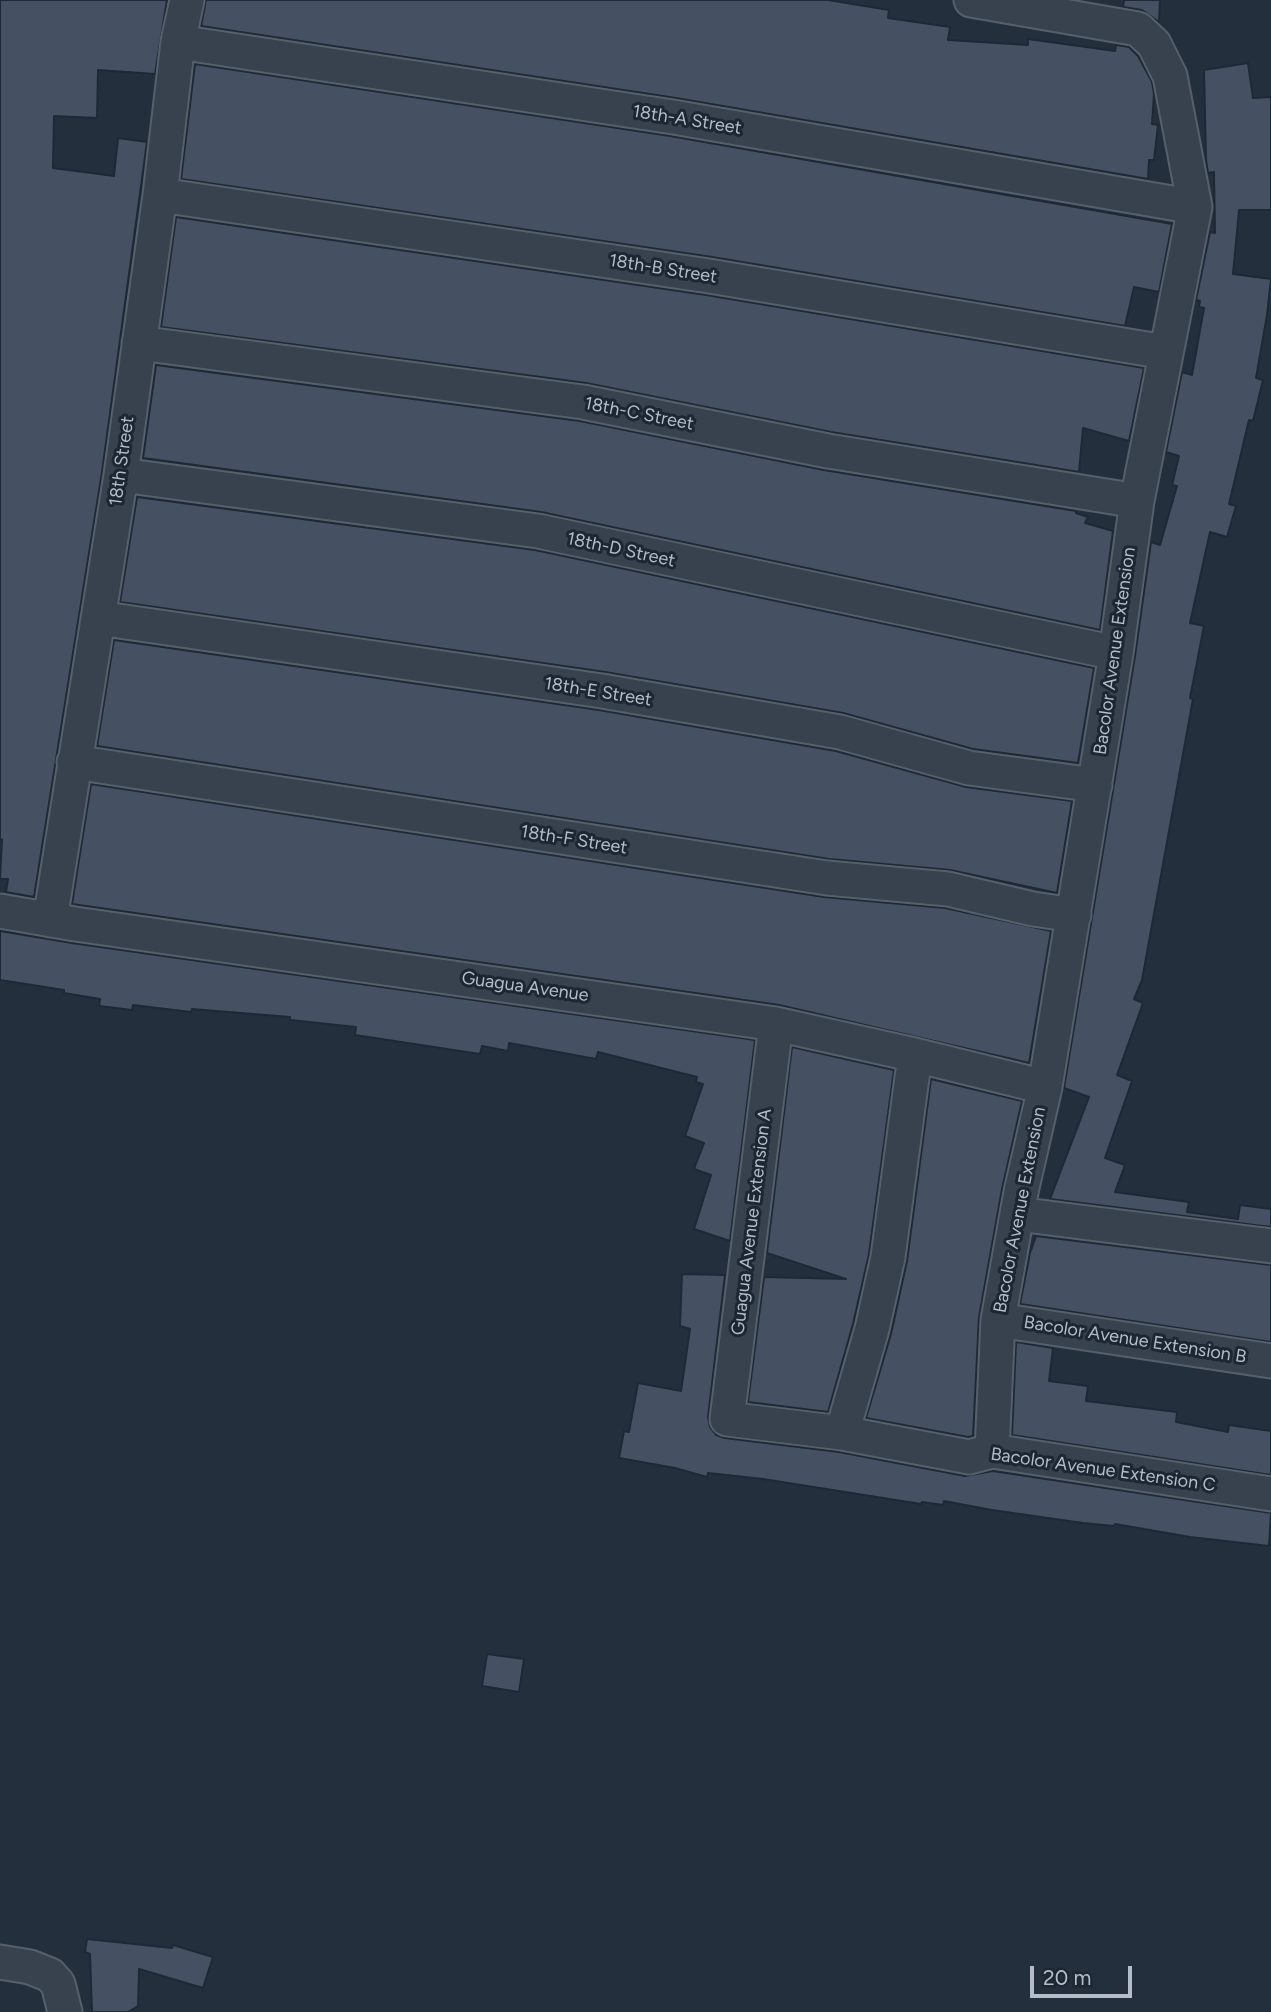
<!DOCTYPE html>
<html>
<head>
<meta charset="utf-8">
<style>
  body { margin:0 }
  #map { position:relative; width:1271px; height:2012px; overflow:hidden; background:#242f3e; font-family:Figtree,sans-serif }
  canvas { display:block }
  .scale { position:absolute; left:1030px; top:1966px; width:102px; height:32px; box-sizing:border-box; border:4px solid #b4bcc9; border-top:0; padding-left:9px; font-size:21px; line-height:24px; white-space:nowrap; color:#b4bcc9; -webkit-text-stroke:5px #1d2633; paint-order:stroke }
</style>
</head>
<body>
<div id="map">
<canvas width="1271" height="2012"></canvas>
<div class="scale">20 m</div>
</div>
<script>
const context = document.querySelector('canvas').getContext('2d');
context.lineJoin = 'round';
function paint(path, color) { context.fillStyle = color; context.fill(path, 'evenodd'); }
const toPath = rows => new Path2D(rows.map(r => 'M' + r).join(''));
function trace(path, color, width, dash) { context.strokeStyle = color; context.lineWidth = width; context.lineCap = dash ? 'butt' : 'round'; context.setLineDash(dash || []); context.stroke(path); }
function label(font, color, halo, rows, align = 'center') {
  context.font = font + ' Figtree,sans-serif'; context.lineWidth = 6; context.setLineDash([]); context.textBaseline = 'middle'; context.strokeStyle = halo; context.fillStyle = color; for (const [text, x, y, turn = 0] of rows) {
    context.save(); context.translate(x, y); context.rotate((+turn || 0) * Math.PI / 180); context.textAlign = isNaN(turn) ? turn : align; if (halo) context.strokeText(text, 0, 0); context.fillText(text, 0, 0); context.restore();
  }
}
const building = toPath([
  [0,0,167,0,155,74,98,70,97,118,54,116,53,168,114,176,118,138,147,142,102,472,34,897,6,892,8,879,0,879,2,840,0,839,0,0],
  [206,0,828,0,889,10,888,18,950,27,948,40,1028,45,1028,39,1115,51,1116,45,1129,47,1138,56,1152,82,1154,94,1152,124,1158,125,1154,160,1149,160,1148,179,676,98,201,26,206,0],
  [1124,0,1160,0,1159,22,1142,10,1123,7,1124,0],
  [1248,63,1253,98,1271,97,1271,210,1239,210,1233,274,1271,279,1267,315,1256,378,1263,380,1253,421,1249,420,1229,504,1236,506,1227,537,1210,532,1190,623,1204,626,1190,698,1193,699,1142,980,1134,999,1143,1003,1117,1075,1132,1081,1105,1158,1125,1165,1115,1192,1189,1202,1187,1212,1238,1219,1240,1205,1271,1209,1271,1227,1050,1199,1089,1097,1064,1088,1135,656,1151,542,1160,545,1177,486,1172,485,1179,456,1166,452,1182,372,1192,375,1204,308,1199,307,1200,301,1196,300,1210,232,1215,233,1214,172,1208,173,1206,160,1204,70,1248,63],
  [195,64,670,136,1172,224,1159,292,1134,287,1125,326,712,257,181,179,195,64],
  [176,217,706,295,1144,368,1129,441,1083,428,1079,472,831,432,586,383,161,327,176,217],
  [156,365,580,421,824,470,1076,511,1076,513,1088,517,1085,523,1113,531,1100,630,541,512,143,458,156,365],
  [137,497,535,550,1094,668,1078,763,973,749,843,713,605,672,120,602,137,497],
  [114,640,599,710,836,751,966,787,1072,801,1057,893,950,870,829,859,97,746,114,640],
  [91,784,824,897,945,908,1051,931,1029,1063,779,1005,72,904,91,784],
  [0,931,72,943,755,1040,730,1241,694,1229,711,1175,694,1169,704,1143,685,1136,703,1084,696,1082,697,1077,598,1052,596,1059,509,1043,508,1051,482,1046,480,1054,355,1035,356,1027,290,1020,290,1017,192,1009,191,1012,133,1005,132,1010,99,1006,100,999,64,993,64,990,0,980,0,931],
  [792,1047,894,1070,869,1254,853,1324,828,1412,748,1402,764,1277,846,1279,767,1253,792,1047],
  [931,1079,1022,1101,1002,1189,979,1317,973,1436,968,1437,866,1418,891,1334,907,1261,931,1079],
  [1036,1236,1271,1265,1271,1342,1020,1304,1030,1253,1036,1236],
  [682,1274,725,1275,708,1417,710,1427,716,1435,725,1438,839,1452,965,1476,993,1471,1271,1513,1269,1546,1190,1537,1115,1524,1114,1526,1083,1523,992,1510,944,1501,943,1505,922,1502,921,1504,763,1479,708,1473,707,1477,675,1468,619,1458,624,1431,629,1432,638,1383,681,1391,690,1329,680,1326,682,1274],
  [1016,1342,1053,1348,1049,1381,1088,1386,1086,1401,1177,1412,1176,1422,1228,1432,1229,1425,1271,1431,1271,1475,1012,1435,1016,1342],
  [487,1654,524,1659,519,1692,482,1686,487,1654],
  [87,1939,172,1948,173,1945,213,1957,203,1988,139,1969,138,2006,128,2012,92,2012,90,1954,85,1952,87,1939]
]);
paint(building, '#455162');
trace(building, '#1f2835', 2);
const street = toPath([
  [971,0,1138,29,1154,44,1170,76,1195,207,1137,501,1116,653,1045,1087,1021,1192,998,1320,992,1451],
  [178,42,673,117,1195,207],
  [160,195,709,276,1165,352],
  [139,343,583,402,828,451,1137,501],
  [121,475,538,531,1116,653],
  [98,618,602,691,840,732,969,768,1095,785],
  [74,762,827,878,948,889,1033,909,1074,915],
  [0,911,75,924,776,1024,915,1055,1045,1087],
  [50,920,121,475,160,195,178,42,187,0],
  [776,1024,727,1419,842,1433,969,1457,992,1451,1271,1494],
  [1017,1214,1271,1246],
  [998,1320,1271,1361],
  [842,1433,872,1329,888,1257,915,1055],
  [0,1962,30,1967,50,1975,58,1984,65,2012]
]);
trace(street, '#565f6c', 37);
trace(street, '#38414e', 33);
label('18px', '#b4bcc9', '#1d2633', [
  ["18th-A Street",687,120,9],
  ["18th-B Street",663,269,9],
  ["18th-C Street",639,414,11],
  ["18th Street",122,461,-82],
  ["18th-D Street",621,550,12],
  ["Bacolor Avenue Extension",1115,651,-82],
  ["18th-E Street",598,692,9],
  ["18th-F Street",574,840,9],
  ["Guagua Avenue",525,987,8],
  ["Bacolor Avenue Extension",1020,1210,-79],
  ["Guagua Avenue Extension A",752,1222,-83],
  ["Bacolor Avenue Extension B",1135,1340,9],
  ["Bacolor Avenue Extension C",1103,1470,8]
]);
</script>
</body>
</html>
